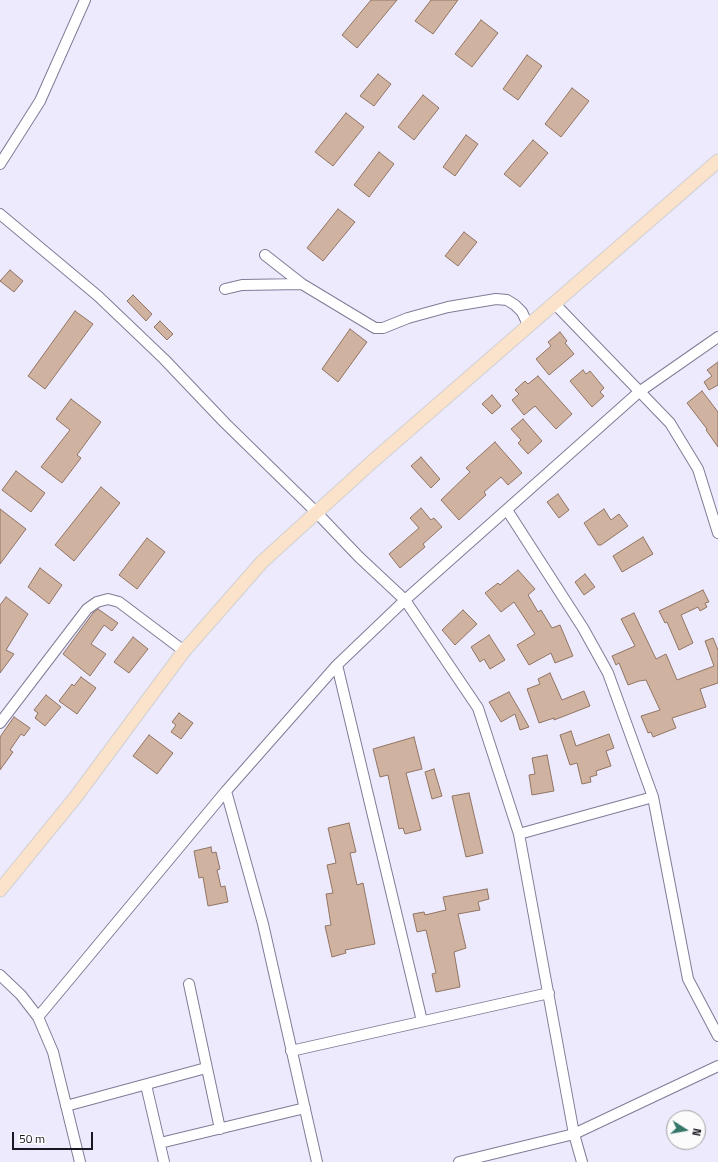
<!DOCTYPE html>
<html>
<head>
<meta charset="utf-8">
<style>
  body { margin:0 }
  #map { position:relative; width:718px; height:1162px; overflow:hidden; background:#eeeafd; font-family:"Titillium Web",sans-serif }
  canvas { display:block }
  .north { position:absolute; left:666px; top:1110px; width:40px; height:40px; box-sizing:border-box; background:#fbfbfb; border:1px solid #a1a0a4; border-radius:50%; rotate:101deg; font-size:11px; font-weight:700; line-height:16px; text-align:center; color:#191722 }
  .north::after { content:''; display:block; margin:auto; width:14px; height:18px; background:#35786a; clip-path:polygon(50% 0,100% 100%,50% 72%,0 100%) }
  .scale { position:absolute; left:12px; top:1132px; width:81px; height:18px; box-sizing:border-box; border:2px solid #191722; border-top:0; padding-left:5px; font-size:12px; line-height:14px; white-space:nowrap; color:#191722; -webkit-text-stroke:3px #fbfbfb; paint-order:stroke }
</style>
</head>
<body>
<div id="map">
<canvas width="718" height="1162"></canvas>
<div class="north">N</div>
<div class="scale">50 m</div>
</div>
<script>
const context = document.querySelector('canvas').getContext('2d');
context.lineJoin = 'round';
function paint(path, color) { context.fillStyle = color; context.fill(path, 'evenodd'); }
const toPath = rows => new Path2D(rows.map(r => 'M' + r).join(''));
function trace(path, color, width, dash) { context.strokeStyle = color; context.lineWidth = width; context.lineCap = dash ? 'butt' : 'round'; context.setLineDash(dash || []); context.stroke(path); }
const building = toPath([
  [371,0,397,0,357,48,342,35,371,0],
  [431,0,458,0,433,34,415,21,431,0],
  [481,20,498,33,472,67,455,54,481,20],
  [527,55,542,66,518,100,503,89,527,55],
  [378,74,391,84,374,106,360,96,378,74],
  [572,88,589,101,561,137,545,124,572,88],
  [423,95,439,108,414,140,398,127,423,95],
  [346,113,364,127,333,166,315,152,346,113],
  [466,135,478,144,455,176,443,167,466,135],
  [533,140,548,153,520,187,504,174,533,140],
  [379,152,394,164,369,197,354,185,379,152],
  [338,209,355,222,323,261,307,248,338,209],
  [464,232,477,242,458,266,445,256,464,232],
  [10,270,23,281,14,292,0,281,10,270],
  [133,295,152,314,146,321,127,301,133,295],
  [75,311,93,324,45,389,28,376,75,311],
  [160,321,173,334,167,340,154,327,160,321],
  [350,329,367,342,338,382,322,369,350,329],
  [560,332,567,341,565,343,574,354,549,375,536,359,551,346,548,342,560,332],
  [718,362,718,385,709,390,704,382,712,376,707,370,718,362],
  [583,370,586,374,590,371,604,388,600,392,604,396,592,407,570,381,583,370],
  [538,376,572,414,556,429,535,406,524,415,512,400,519,394,515,390,525,381,528,384,538,376],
  [702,391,718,412,718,447,706,430,707,429,687,403,702,391],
  [492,395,501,406,492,414,482,404,492,395],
  [71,399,101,422,77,455,81,458,62,483,41,467,70,430,56,419,71,399],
  [523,419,542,441,528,454,518,443,521,440,511,429,523,419],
  [495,442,522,473,508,485,501,477,484,492,486,495,459,520,441,500,470,472,466,468,495,442],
  [421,457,440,479,431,488,411,466,421,457],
  [16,471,45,493,31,512,2,490,16,471],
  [101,487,120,503,74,561,55,545,101,487],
  [558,494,569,510,559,518,547,502,558,494],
  [421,508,431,520,434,518,442,527,423,544,425,547,400,568,389,554,419,528,410,518,421,508],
  [0,509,26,529,0,564,0,509],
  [604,509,611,520,619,514,628,526,601,545,598,545,584,523,604,509],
  [643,537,653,554,622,572,613,556,643,537],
  [147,538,165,552,137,589,119,575,147,538],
  [40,568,62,585,49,604,28,587,40,568],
  [518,570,535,589,528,595,538,612,541,610,552,628,560,625,573,656,555,663,551,653,529,665,517,645,535,634,514,602,501,612,485,593,498,583,500,585,518,570],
  [585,574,595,587,584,595,575,582,585,574],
  [703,590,709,602,705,603,707,607,700,611,698,607,681,615,693,643,679,650,667,622,665,623,659,611,703,590],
  [6,597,28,614,6,650,14,654,0,673,0,605,6,597],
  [98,609,118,623,112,631,104,625,91,644,106,654,90,676,63,654,93,613,98,609],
  [463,610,477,624,455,645,442,630,463,610],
  [634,613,656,659,666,654,677,680,714,666,705,641,713,638,718,650,718,683,700,689,706,707,672,718,676,728,653,737,651,732,648,733,641,716,660,710,646,680,639,681,628,685,619,663,616,665,612,656,635,646,621,619,634,613],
  [489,635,505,660,490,669,484,659,480,662,471,647,489,635],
  [133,637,148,649,129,673,114,662,133,637],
  [550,673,562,700,584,691,590,706,554,720,554,718,539,723,527,689,540,684,538,679,550,673],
  [81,677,96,688,77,714,59,701,72,684,74,686,81,677],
  [509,692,520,711,529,727,520,730,515,714,501,722,489,702,509,692],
  [46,695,61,707,45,726,35,718,38,713,34,710,46,695],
  [179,713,193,723,181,739,171,732,176,725,172,722,179,713],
  [14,717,30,728,24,736,21,734,10,750,13,752,0,770,0,737,14,717],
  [571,731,576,746,609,734,614,748,606,751,611,766,596,771,597,775,590,777,591,782,582,784,577,763,570,765,560,735,571,731],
  [149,735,173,753,157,774,133,756,149,735],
  [414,737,422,769,406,773,421,830,405,834,403,828,399,829,388,775,380,777,373,749,414,737],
  [547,755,554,791,532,795,529,775,535,774,532,758,547,755],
  [434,769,442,796,432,799,425,772,434,769],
  [469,793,483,853,466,857,452,796,469,793],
  [349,823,356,852,350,853,357,885,363,883,375,944,345,950,346,953,332,957,325,926,331,925,326,894,333,893,327,865,336,863,328,828,349,823],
  [211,847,212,853,216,852,220,869,217,870,221,887,225,886,228,902,208,906,203,877,199,878,194,851,211,847],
  [487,889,489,899,478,902,480,910,458,914,466,948,454,952,460,987,436,992,432,974,436,973,426,930,417,932,413,914,424,912,425,915,446,910,443,897,487,889]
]);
paint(building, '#d0b2a0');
trace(building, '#907463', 1);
const minor = toPath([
  [0,164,40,101,85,0],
  [0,214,98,296,164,359,225,423,317,513,359,557,405,600,478,708,519,834,574,1134,582,1162],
  [265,255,302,284,375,328,383,328,408,318,448,307,496,299,507,300,515,305,522,312,529,327],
  [225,289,242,285,302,284],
  [555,304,670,423,698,469,718,533],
  [507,510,583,628,608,673,653,797,688,979,718,1036],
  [337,665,422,1021],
  [0,723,87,609,97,602,108,599,119,602,184,651],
  [226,791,263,924,317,1162],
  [519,834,653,797],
  [0,975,21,995,38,1017,53,1052,80,1162],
  [189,984,220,1129],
  [38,1017,226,791,337,665,405,600,639,392,718,337],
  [291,1051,549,993],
  [146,1085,164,1162],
  [66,1106,206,1068],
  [160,1143,305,1108],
  [459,1162,574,1134,718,1066]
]);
const major = toPath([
  [0,890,75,798,184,651,262,562,373,461,718,161]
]);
trace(minor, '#817b97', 12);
trace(major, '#d1d1d3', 15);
trace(minor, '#fff', 10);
trace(major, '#fbe2cb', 13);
</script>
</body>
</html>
